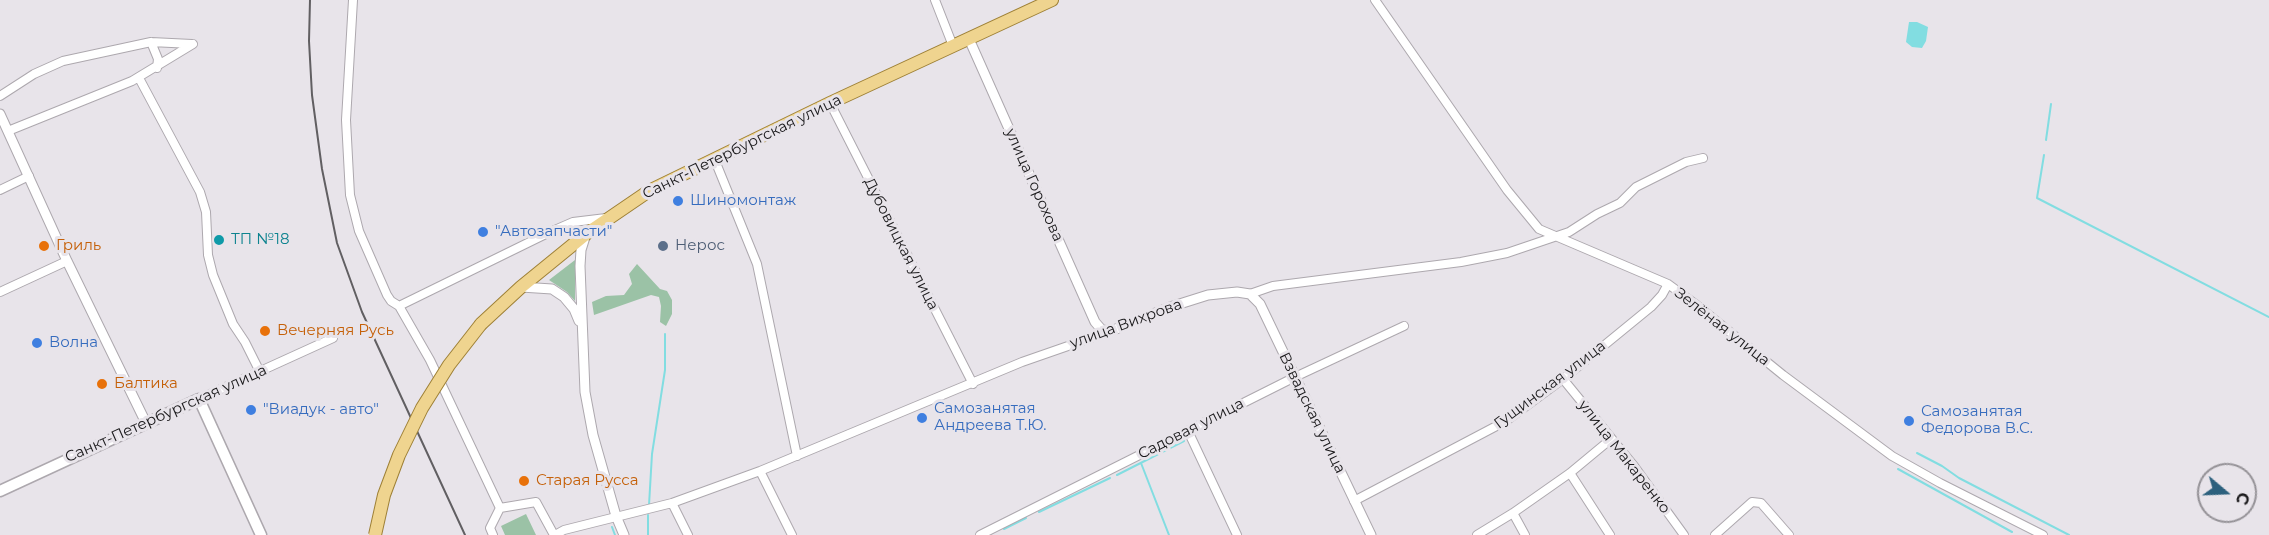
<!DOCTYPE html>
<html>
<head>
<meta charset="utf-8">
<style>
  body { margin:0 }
  #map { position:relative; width:2269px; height:535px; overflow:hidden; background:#e8e4ea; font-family:Montserrat,sans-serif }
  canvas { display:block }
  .north { position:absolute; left:2197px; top:463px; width:60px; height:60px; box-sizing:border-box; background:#e8e4ea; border:2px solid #959297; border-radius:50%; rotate:109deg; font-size:16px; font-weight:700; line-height:24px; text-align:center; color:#19181a }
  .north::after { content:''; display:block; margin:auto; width:21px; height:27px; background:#2c607d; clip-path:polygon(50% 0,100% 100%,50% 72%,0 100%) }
</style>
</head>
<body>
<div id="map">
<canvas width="2269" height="535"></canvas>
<div class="north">С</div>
</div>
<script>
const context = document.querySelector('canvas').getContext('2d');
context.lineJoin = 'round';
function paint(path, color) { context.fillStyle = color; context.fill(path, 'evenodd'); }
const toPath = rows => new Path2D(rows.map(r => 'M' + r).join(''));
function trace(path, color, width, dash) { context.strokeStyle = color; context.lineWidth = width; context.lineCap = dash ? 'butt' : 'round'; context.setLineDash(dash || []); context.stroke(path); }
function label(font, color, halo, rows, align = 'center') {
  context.font = font + ' Montserrat,sans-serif'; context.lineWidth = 6; context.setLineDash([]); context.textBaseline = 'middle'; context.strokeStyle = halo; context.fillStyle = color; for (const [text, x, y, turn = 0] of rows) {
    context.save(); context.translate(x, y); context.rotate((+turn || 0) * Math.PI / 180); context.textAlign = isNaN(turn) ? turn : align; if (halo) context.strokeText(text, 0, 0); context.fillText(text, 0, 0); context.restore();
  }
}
paint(toPath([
  [575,260,575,301,567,292,549,280],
  [637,264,660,289,667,291,672,300,672,314,666,326,660,322,661,306,659,297,651,295,594,315,592,302,606,296,624,295,632,284,629,274],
  [526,514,536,535,505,535,501,526]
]), '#9bc2a6');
paint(toPath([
  [1909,22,1917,22,1928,27,1926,41,1922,48,1912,47,1906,42]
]), '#82dde1');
trace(toPath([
  [2046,140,2051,104],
  [2044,155,2037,198,2269,317],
  [1917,453,1942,466,1959,478,2069,535],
  [1141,463,1169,535],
  [1898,469,2012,532],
  [1117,475,1184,441],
  [649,505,652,454,665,370,665,334],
  [1039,512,1110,478],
  [612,527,615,535],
  [1004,529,1026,518],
  [648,535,648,515]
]), '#82dde1', 2);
const minor = toPath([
  [353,0,346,120,350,195,359,231,387,295,391,301,399,306],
  [935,0,953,46],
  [1375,0,1507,190,1539,229,1668,284,1694,303,1783,375,1892,456,1940,483,2043,535],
  [151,42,158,59,157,68],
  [139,78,200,192,206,212,208,255,213,275,233,324,245,342,260,372],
  [0,96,34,74,63,61,151,42,192,44],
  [830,103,973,384],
  [8,131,132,81,193,44],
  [714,158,757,264,797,456],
  [0,190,29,176],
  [0,292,67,261],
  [1250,294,1273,286,1461,262,1507,253,1569,232,1597,214,1620,203,1636,187,1686,162,1703,158],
  [399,306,550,232,573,222,606,218],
  [399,306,430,360,500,508],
  [1563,379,1634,466,1684,535],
  [199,399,333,338],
  [1188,431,1237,535],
  [760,471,792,535],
  [1570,473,1610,535],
  [1354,501,1506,421,1563,379,1651,307,1662,295,1668,284],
  [672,503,688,535],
  [1513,513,1525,535],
  [493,535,490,528,500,508,536,502,554,535],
  [555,535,564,530,672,503,760,471,1022,362,1091,338,1102,330],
  [980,535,1295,377,1404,326],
  [1477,535,1513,513,1570,473,1611,439],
  [1715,535,1752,502,1761,503,1789,535]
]);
const tertiary = toPath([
  [969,39,1095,322,1102,330,1111,331,1170,307,1208,295,1237,292,1250,294,1260,304,1371,535],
  [0,114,67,261,146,423],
  [586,234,581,250,580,266,585,392,593,435,616,516,624,535],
  [521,287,552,289,564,297,574,309,579,321]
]);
const secondary = toPath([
  [0,491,199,399,261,535]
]);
const primary = toPath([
  [481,324,521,287,586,234,649,191,830,103,1052,0]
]);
trace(minor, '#ada8ae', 10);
trace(tertiary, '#ada8ae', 11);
trace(secondary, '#ada8ae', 13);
trace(primary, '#9e8036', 14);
trace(minor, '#fff', 8);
trace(tertiary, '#fff', 9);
trace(secondary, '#fff', 10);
trace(primary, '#efd48f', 12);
trace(toPath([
  [310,0,309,41,312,95,322,169,337,243,362,312,465,535]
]), '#615f62', 2);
const primaryBridge = toPath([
  [375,535,384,495,399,455,422,408,449,365,481,324]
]);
trace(primaryBridge, '#9e8036', 14, []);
trace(primaryBridge, '#efd48f', 12);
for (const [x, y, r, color] of [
  [678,201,6,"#3f7fe0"],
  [483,232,6,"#3f7fe0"],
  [219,240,6,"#0f9aa8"],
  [44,246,6,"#e8710a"],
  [663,246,6,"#5c6f8a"],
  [265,331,6,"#e8710a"],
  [37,343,6,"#3f7fe0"],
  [102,384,6,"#e8710a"],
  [251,410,6,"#3f7fe0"],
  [922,418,6,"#3f7fe0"],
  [1909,421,6,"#3f7fe0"],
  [524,481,6,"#e8710a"]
]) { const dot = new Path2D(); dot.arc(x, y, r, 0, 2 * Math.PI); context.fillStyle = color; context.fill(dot); trace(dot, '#e8e4ea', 2); }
label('15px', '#19181a', '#e8e4ea', [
  ["Санкт-Петербургская улица",742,147,-26],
  ["улица Горохова",1034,185,66],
  ["Дубовицкая улица",901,244,63],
  ["улица Вихрова",1126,324,-20],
  ["Зелёная улица",1722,327,38],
  ["Гущинская улица",1550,385,-37],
  ["Взвадская улица",1312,413,64],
  ["Санкт-Петербургская улица",166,414,-24],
  ["Садовая улица",1191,429,-27],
  ["улица Макаренко",1624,457,52]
]);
label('15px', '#366cbe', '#e8e4ea', [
  ["Шиномонтаж",690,201],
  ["\"Автозапчасти\"",495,232],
  ["Волна",49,343],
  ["Самозанятая",934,409],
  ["Андреева Т.Ю.",934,426],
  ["\"Виадук - авто\"",263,410],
  ["Самозанятая",1921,412],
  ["Федорова В.С.",1921,429]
], 'left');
label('15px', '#0d838f', '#e8e4ea', [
  ["ТП №18",231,240]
], 'left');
label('15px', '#c56008', '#e8e4ea', [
  ["Гриль",56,246],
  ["Вечерняя Русь",277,331],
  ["Балтика",114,384],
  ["Старая Русса",536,481]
], 'left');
label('15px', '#4e5e75', '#e8e4ea', [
  ["Нерос",675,246]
], 'left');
</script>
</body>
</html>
